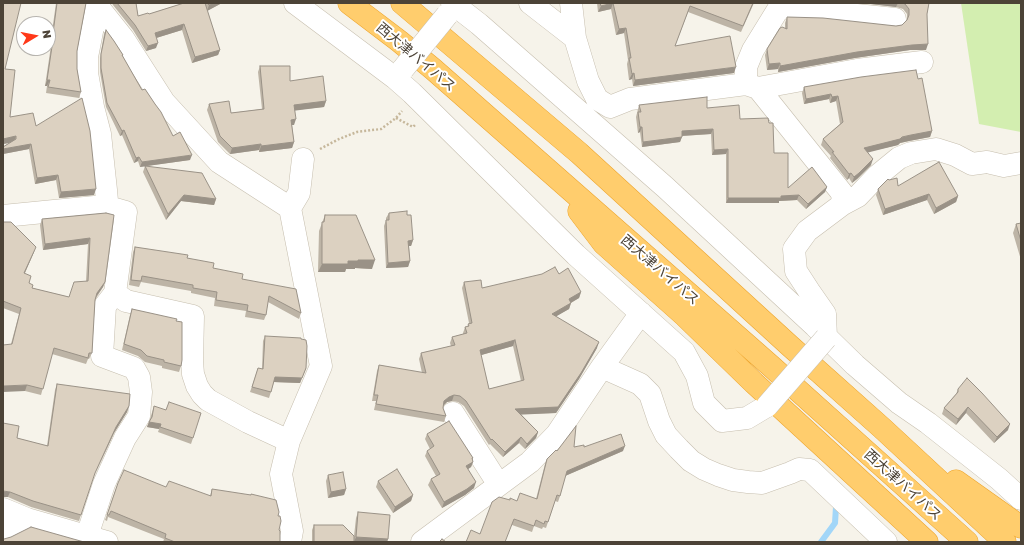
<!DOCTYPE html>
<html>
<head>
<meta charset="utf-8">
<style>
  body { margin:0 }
  #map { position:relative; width:1024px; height:545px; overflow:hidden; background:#f6f3ea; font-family:"Golos Text",sans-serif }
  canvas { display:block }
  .frame { position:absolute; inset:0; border:4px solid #4c4337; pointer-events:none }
  .north { position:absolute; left:16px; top:16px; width:40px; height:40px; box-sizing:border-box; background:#fff; border:1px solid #b7b4af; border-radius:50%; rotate:80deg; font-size:11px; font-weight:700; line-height:16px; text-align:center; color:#4c4337 }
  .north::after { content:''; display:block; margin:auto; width:14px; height:18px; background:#ff3919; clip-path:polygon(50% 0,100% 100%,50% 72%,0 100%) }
</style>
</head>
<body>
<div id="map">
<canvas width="1024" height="545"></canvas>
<div class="frame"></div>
<div class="north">N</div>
</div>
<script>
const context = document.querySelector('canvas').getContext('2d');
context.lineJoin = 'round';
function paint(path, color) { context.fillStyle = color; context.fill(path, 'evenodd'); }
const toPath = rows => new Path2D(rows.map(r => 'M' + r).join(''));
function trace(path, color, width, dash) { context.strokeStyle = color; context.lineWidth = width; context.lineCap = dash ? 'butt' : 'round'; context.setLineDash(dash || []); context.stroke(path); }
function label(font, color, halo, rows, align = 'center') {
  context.font = font + ' "Golos Text","Noto Sans JP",sans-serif'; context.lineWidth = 4; context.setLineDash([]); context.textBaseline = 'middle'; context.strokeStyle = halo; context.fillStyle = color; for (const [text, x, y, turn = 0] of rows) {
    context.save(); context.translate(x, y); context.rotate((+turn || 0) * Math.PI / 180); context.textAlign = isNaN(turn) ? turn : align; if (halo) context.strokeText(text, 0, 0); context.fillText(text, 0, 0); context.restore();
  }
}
paint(toPath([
  [961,3,1021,3,1021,132,979,124]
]), '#d3eeb0');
trace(toPath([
  [821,542,835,523,836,507]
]), '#a2d6f8', 6);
const minor = toPath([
  [95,3,123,38,164,102,219,162,290,208,321,366,289,441,281,474,292,531,290,542],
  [295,3,395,78,412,93,576,255,684,352,697,376,704,403,722,421,747,418,767,406],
  [452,3,479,24,665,187,815,326,855,365,899,403,928,423,999,479,1021,499],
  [530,3,575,38,588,81,597,99,610,107,630,99,746,84,758,88,842,193,843,204],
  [571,3,575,38],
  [780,7,895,19],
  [746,84,746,67,753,50,782,3],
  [758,88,857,70,922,62],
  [105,206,126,212,115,293,126,301,193,316,192,361,193,374,197,386,202,394,208,400,248,422,289,441],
  [290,208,299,193,303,159],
  [3,216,105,206,107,201,106,190,100,134,93,107,87,73,87,57,97,6],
  [826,338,825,314,809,291,796,271,794,249,807,231,843,204,858,196,877,176,899,158,911,153,936,149,955,155,972,164,987,162,1004,166,1021,163],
  [602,367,640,384,650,394,659,421,666,435,679,449,691,461,704,469,718,475,733,480,748,482,762,483,790,473,799,469,810,470,886,542],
  [453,413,499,485],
  [3,509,27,519,107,542],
  [3,532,27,519],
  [87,536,104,484,125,438,139,416,141,392,139,377,134,368,102,356,105,306,115,293],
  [422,542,530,462,557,434,602,367,641,313]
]);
const highway = toPath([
  [349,3,399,41,433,69,772,367,967,542],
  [402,3,579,153,790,346,882,428,1005,542],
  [579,211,604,244,685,316,754,383,927,542],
  [956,481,1021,527]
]);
trace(minor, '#c6beae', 23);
trace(highway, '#eda52e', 23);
trace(toPath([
  [396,118,413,127,415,125],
  [320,149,339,139,357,132,381,129,396,118,402,111]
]), '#c6b79b', 2.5, [2, 2]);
trace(minor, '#fff', 22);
trace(highway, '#ffcd6d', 22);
const minorBridge = toPath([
  [403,69,447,15],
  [767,406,826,338]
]);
trace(minorBridge, '#c6beae', 23, []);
trace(minorBridge, '#fff', 22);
paint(toPath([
  [3,3,5,69,10,117,36,126,94,195,59,198,56,180,35,184,29,149,3,154,3,147,9,143,3,144],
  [56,3,86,3,77,51,77,69,81,92,79,98,46,93,47,86,45,86,52,39,51,39],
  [112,3,136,3,138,16,149,14,184,3,222,3,207,11,220,50,218,55,192,63,182,30,156,38,156,48,146,51,133,30,113,5],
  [597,3,754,3,741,32,688,12,675,46,734,73,633,86,632,79,629,80,627,64,628,60,624,33,616,35,611,9,598,12],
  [862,3,929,3,927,14,926,50,910,50,855,58,778,72,778,69,767,70,765,55,767,49,785,28,785,23,787,17,896,26,902,25,907,20,907,14,903,9,896,7],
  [106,30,123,55,123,57,142,90,173,136,190,160,146,166,216,199,214,205,181,201,166,220,143,172,145,166,140,167,138,161,134,163,122,135,120,136,106,107,100,72,100,58,104,34],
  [260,66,290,81,326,101,324,107,295,110,294,125,292,125,294,142,292,148,259,152,259,150,230,154,218,142,207,110,209,104,231,113,262,109,258,72],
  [918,79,932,131,930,137,909,141,900,143,898,145,867,152,871,165,857,179,852,183,849,178,847,180,830,158,831,156,821,145,823,139,840,124,836,101,830,103,829,99,804,104,802,93,804,87],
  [639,105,707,108,740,119,774,153,788,188,827,187,825,192,806,209,797,200,779,201,779,203,726,203,726,154,712,155,711,134,682,136,680,142,642,147,640,132,638,133,636,117],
  [898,186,958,196,956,202,934,214,927,200,883,215,876,195,878,189],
  [106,213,105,282,103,287,95,300,92,353,89,359,88,359,86,364,52,354,41,395,25,391,11,344,19,314,3,308,3,223,34,252,25,273,29,283,32,288,69,297,86,281,88,244,43,250,40,225,42,219],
  [389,213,407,215,413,240,411,246,409,246,410,261,408,267,386,268,384,226,386,220,386,218],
  [325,215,372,269,355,268,355,269,346,269,345,272,318,272,319,231],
  [1021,223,1021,260,1013,233,1016,224],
  [135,247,187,258,213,268,242,279,301,313,299,319,268,302,266,315,264,320,245,317,246,311,214,306,215,298,191,293,191,291,141,282,139,287,129,285,133,252],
  [559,274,581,292,579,298,571,303,569,309,556,316,597,348,579,379,556,413,521,414,538,432,536,438,525,449,519,443,503,457,490,444,489,445,464,406,458,402,452,401,447,402,443,406,443,408,446,416,444,422,374,410,376,401,372,401,377,371,379,365,422,373,419,359,421,353,451,346,450,343,452,337,463,334,463,333,465,327,467,327,469,323,462,288,464,282,482,288],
  [513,346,521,381,489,389,481,355],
  [132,309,176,321,181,366,179,372,162,368,162,366,145,362,138,356,122,350,130,315],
  [265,336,306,368,300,383,274,382,269,398,250,392,258,368,262,369,263,341],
  [57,384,129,406,127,412,114,433,93,477,79,521,31,507,8,497,17,438,47,446,55,390],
  [958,389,1008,430,994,443,966,413,956,425,942,414,944,408,956,394],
  [154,406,193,438,191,444,158,432,159,429,147,427,150,419],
  [427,434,473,458,472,459,473,462,471,467,468,469,474,488,465,495,442,508,428,485,431,479,436,476,425,456,427,451,430,449,425,439],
  [574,447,584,447,623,451,565,476,560,496,558,502,555,501,546,528,543,527,542,529,534,526,532,532,512,525,480,534,510,500,517,501,536,499,545,464,547,459,557,451],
  [328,475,346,489,344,495,328,498,326,481],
  [378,481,413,495,411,501,393,513,376,487],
  [166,487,210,496,212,489,278,516,280,542,163,542,164,539,108,517,107,521,105,520,116,489],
  [358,512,388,539,387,542,312,542,312,530,314,525,354,536,356,518]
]), '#bdb4a6');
paint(toPath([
  [213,3,222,3,207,11,209,5],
  [613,3,611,9,598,12,601,6],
  [862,3,898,3,896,7],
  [184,24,182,30,153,39,155,33],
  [626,28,624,33,616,35,619,29],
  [53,33,54,33,52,39,51,39],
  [158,43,156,48,146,51,148,46],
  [928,44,926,50,910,50,855,58,778,72,780,66,857,52,912,45],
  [220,50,218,55,192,63,195,57],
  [780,63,778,69,767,70,769,64],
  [736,67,734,73,633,86,635,80],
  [634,73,632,79,629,80,632,74],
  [47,80,50,80,47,86,45,86],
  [831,94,829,99,804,104,806,99],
  [838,96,836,101,830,103,832,97],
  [326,101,324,107,292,111,294,105],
  [296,119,294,125,289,125,291,120],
  [640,127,642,127,640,132,638,133],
  [713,129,711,134,680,136,682,131],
  [124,130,122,135,120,136,122,131],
  [932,131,930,137,909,141,900,143,898,145,862,154,864,148,911,135],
  [16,136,14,142,3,144,3,139],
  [682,137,680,142,642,147,643,142],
  [294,142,292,148,259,152,261,146],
  [31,144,29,149,3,154,3,149],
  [261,144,259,150,230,154,232,148],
  [728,149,726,154,712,155,714,150],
  [192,155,190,160,140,167,142,162],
  [139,157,138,161,134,163,136,158],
  [873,159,871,165,857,179,852,183,854,177],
  [851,173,849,178,847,180,849,174],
  [58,175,56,180,35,184,37,178],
  [827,187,825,192,806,209,808,204],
  [96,189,94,195,59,198,61,192],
  [929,194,927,200,883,215,885,209],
  [184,195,216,199,214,205,181,201,166,220,168,214],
  [799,195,797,200,779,201,779,203,726,203,728,198,781,196],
  [958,196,956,202,934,214,936,208],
  [90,238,88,244,43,250,45,244],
  [413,240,411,246,406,246,408,241],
  [36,247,34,252,22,279,24,273],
  [358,260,375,260,372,269,355,268,355,269,346,269,345,272,318,272,322,264],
  [410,261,408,267,386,268,388,263],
  [105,282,103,287,95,298,97,293],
  [581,292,579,298,567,305,569,299],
  [571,303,569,309,550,320,552,314],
  [515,340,513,346,478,356,480,350],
  [599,342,597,348,579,379,556,413,513,415,515,409],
  [306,368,300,383,273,382,275,377],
  [27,385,25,391,3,392,3,386],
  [454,395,452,401,447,402,442,407,444,401,449,397],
  [129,406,127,412,114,433,93,479,116,427],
  [968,407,966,413,956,425,958,419],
  [149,422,161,424,159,429,147,427],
  [1010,424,1008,430,994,443,997,437],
  [538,432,536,438,525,449,527,444],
  [521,437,519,443,503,457,505,452],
  [625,446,623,451,565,476,567,471],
  [473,458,471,463,473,462,471,467,464,472,466,466],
  [476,482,474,488,465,495,442,508,444,502],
  [346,489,344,495,328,498,331,492],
  [3,491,10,492,8,497,3,497],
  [413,495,411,501,393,513,395,507],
  [356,537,388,539,387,542,354,542]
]), '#9a9287');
const building = toPath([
  [3,3,21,3,5,69,15,70,10,117,33,113,36,126,82,98,90,131,96,189,61,192,58,175,37,178,31,144,3,149,3,147,16,139,16,136,3,139,3,3],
  [57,3,86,3,77,51,77,69,81,92,48,87,50,80,47,80,54,33,53,33,57,3],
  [117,3,136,3,138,16,148,13,149,14,184,3,205,3,220,50,195,57,184,24,155,33,158,43,148,46,135,25,117,3],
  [207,3,213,3,209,5,207,3],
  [600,3,753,3,743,26,690,6,675,46,730,36,736,67,635,80,634,73,632,74,629,58,631,58,626,28,619,29,613,3,601,6,600,3],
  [903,3,929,3,927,14,928,44,912,45,857,52,780,66,780,63,769,64,767,49,780,28,782,27,787,29,787,17,823,18,896,26,902,25,907,20,909,15,909,9,905,4,903,3],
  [106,30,114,41,123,55,122,55,142,90,145,89,155,104,161,112,173,136,180,132,192,155,142,162,139,157,136,158,124,130,122,131,107,103,101,68,101,54,106,30],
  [260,66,290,66,290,81,323,76,326,101,294,105,296,119,291,120,294,142,261,146,261,144,232,148,220,136,209,104,229,101,231,113,264,109,260,66],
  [916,70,918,79,922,78,932,131,911,135,902,137,900,139,864,148,873,159,859,173,854,177,851,173,849,174,832,152,834,152,823,139,843,122,838,96,832,97,831,94,806,99,804,87,861,77,916,70],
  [707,97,707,108,739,105,740,119,768,118,769,123,773,123,774,153,788,153,788,188,812,167,827,187,808,204,799,195,781,196,781,198,728,198,728,149,714,150,713,129,682,131,682,137,643,142,642,127,640,127,638,112,641,112,639,105,707,97],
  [939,162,958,196,936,208,929,194,885,209,878,189,888,179,889,180,897,178,898,186,939,162],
  [145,166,202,173,216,199,184,195,168,214,145,166],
  [407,211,407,215,411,215,413,240,408,241,410,261,388,263,386,220,389,220,389,213,407,211],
  [106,213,114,215,105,282,97,293,95,300,92,353,89,353,88,358,54,348,43,389,27,385,3,386,3,345,12,344,21,308,3,301,3,223,4,222,11,222,36,247,24,273,31,276,29,283,33,285,32,288,69,297,74,282,88,281,90,238,45,244,42,219,106,213],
  [325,215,356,215,375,260,358,260,358,261,348,261,348,264,322,264,322,222,324,222,325,215],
  [1021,223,1021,241,1016,224,1021,223],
  [135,247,188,255,187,258,214,263,213,268,243,274,242,279,296,289,301,313,269,296,266,315,247,311,248,305,216,300,217,292,193,288,193,285,142,276,141,281,131,280,135,247],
  [555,267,559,274,568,268,581,292,569,299,571,303,552,314,599,342,581,373,558,407,515,409,538,432,527,444,521,437,505,452,492,439,491,440,466,401,460,396,454,395,449,397,444,401,443,408,446,416,376,404,378,395,374,395,379,365,426,373,421,353,455,345,452,337,467,333,465,327,469,326,468,324,472,323,464,282,481,280,482,288,542,274,555,267],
  [515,340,524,380,489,389,480,350,515,340],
  [132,309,177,319,176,321,182,322,182,360,181,366,164,362,164,360,147,356,141,350,124,344,132,309],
  [265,336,301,338,301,339,306,340,307,346,306,368,302,378,275,377,271,392,252,387,258,368,263,369,265,336],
  [967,378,982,393,1010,424,997,437,968,407,958,419,944,408,958,392,958,389,967,378],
  [57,384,130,394,129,406,116,427,95,473,81,515,33,501,10,492,3,491,3,423,19,426,17,438,48,446,57,384],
  [169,402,201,413,193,438,160,427,161,424,149,422,152,417,154,406,166,410,169,402],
  [449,421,473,458,472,458,473,462,466,466,476,482,467,489,444,502,431,479,440,474,427,451,434,446,427,434,449,421],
  [576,426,574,447,584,445,584,447,621,434,625,446,567,471,560,496,557,495,548,522,545,521,544,524,536,520,534,526,514,519,505,542,466,542,471,530,480,534,492,502,499,497,510,500,510,498,517,501,520,493,537,499,547,459,556,450,557,451,576,426],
  [397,469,413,495,395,507,378,481,397,469],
  [124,470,166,487,169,481,211,496,212,489,251,495,251,494,276,500,279,512,278,516,280,516,281,521,279,530,280,531,280,542,175,542,165,538,166,534,111,511,109,515,107,515,118,483,124,470],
  [343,472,346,489,331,492,328,475,343,472],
  [358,512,390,515,388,539,356,537,358,512],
  [314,525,343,525,354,536,354,542,314,542,314,525],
  [31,527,84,542,3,542,3,538,4,539,11,537,31,527],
  [442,539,446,542,439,542,442,539]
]);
paint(building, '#dcd1c1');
trace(building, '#9a9287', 1);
label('14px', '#4c4337', '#fff', [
  ["西大津バイパス",416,57,40],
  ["西大津バイパス",660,270,41],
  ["西大津バイパス",903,485,42]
]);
</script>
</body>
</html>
